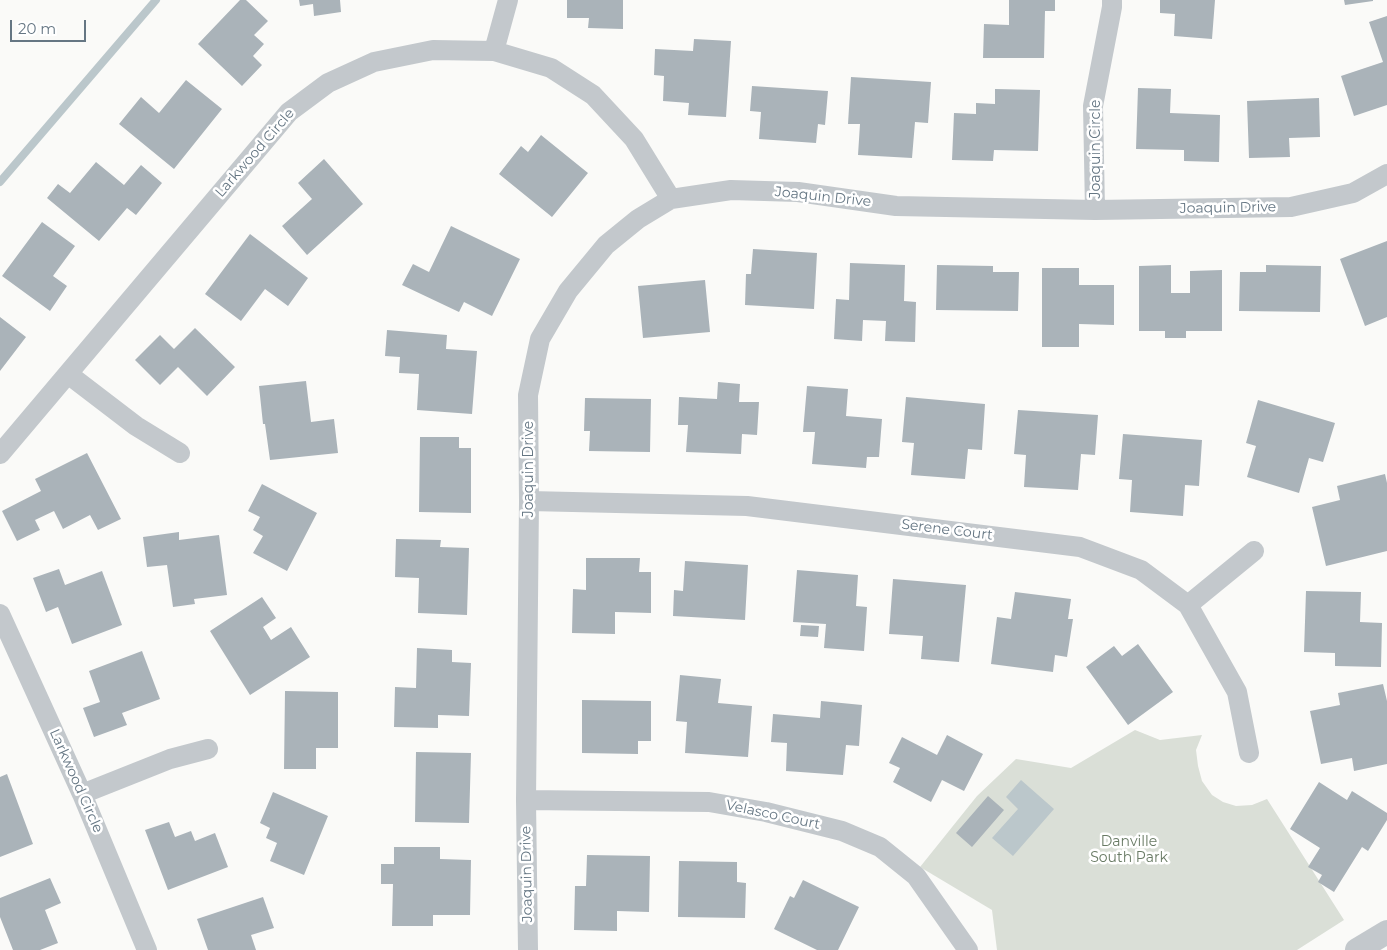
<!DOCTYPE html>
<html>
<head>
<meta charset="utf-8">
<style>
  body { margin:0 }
  #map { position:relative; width:1387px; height:950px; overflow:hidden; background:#fafaf8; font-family:Montserrat,sans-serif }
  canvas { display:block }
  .scale { position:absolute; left:10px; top:20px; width:76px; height:22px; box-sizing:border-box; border:2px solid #657683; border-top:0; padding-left:6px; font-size:15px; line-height:18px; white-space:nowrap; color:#657683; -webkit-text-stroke:4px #fff; paint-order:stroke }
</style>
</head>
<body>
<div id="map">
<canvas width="1387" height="950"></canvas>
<div class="scale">20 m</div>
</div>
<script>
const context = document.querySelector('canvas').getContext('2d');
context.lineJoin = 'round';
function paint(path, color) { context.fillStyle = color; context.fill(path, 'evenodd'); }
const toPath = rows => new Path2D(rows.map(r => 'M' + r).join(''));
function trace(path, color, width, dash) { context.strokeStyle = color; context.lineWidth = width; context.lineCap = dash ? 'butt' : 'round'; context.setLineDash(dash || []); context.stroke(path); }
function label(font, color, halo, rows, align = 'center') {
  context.font = font + ' Montserrat,sans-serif'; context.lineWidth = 5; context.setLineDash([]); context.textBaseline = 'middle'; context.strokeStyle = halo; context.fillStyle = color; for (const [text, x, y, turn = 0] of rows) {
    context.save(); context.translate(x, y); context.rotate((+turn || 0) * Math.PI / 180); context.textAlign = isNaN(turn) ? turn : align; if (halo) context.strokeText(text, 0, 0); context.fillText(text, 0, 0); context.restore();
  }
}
paint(toPath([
  [1135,730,1160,740,1202,735,1196,750,1198,766,1202,781,1212,795,1223,802,1236,806,1252,805,1267,799,1344,920,1297,950,997,950,992,910,920,867,977,796,1016,759,1071,768]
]), '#dadfd7');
paint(toPath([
  [1021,780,1054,809,1013,856,992,838,1018,809,1006,797]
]), '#bbc7cb');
trace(toPath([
  [0,182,156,0]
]), '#bbc7cb', 8);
paint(toPath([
  [240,0,246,0,268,21,254,35,264,44,253,56,262,65,242,86,198,44],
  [299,0,340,0,341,12,314,16,313,4,300,6],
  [567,0,623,0,623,29,588,28,589,18,567,18],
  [1009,0,1055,0,1055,11,1045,11,1044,58,983,58,984,24,1009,25],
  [1160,0,1215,0,1212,39,1174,36,1175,14,1160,13],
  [1344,0,1373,0,1373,1,1345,5],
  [1387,16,1387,105,1354,116,1341,76,1383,62,1369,22],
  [694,39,731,41,726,117,688,115,689,103,663,101,664,76,654,75,655,49,693,51],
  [851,77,931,82,928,123,915,122,912,158,858,155,860,124,848,124],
  [186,80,222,109,174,169,119,124,141,97,159,113],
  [752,86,828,91,825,125,818,124,816,143,759,139,761,112,750,111],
  [1138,88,1171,89,1170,113,1220,115,1219,162,1184,161,1184,150,1136,149],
  [995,89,1040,90,1038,151,994,150,993,161,952,160,954,113,976,114,976,103,995,104],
  [1319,98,1320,137,1289,138,1290,157,1249,158,1247,101],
  [541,135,588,173,552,217,499,174,521,146,528,152],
  [324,159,363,204,307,255,282,226,312,199,298,183],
  [96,162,124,185,141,165,162,183,136,215,127,208,99,241,47,198,58,184,70,193],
  [42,222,75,246,53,276,67,286,50,311,2,276],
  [451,226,520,259,492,316,464,302,459,312,402,285,413,264,429,272],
  [250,234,308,278,288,306,265,289,241,321,205,294],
  [1387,241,1387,317,1365,326,1340,259],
  [753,249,817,253,814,309,745,305,746,274,751,274],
  [850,263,905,265,904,301,916,302,915,342,885,341,886,321,863,320,862,341,834,339,836,299,849,300],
  [937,265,993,266,993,272,1019,272,1018,311,936,310],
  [1171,265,1171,293,1190,293,1190,271,1222,270,1222,331,1186,331,1186,338,1165,338,1165,331,1139,331,1139,266],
  [1266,265,1321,266,1320,312,1239,311,1240,272,1266,272],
  [1042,268,1079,268,1079,285,1114,285,1114,325,1079,324,1079,347,1042,347],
  [705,280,710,332,643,338,638,286],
  [0,317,26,337,0,371],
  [195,328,235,367,207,396,178,367,160,385,135,360,160,335,174,349],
  [387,330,447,335,446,349,477,351,472,414,417,410,419,374,399,373,400,357,385,356],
  [306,381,311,422,334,419,338,453,270,460,265,424,263,424,259,386],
  [718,382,740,384,739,402,759,402,757,435,742,434,741,454,686,452,688,425,678,425,679,397,717,399],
  [807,386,848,389,846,416,882,419,879,457,867,457,866,468,812,464,815,432,803,432],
  [906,397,985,404,982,450,968,449,965,479,911,475,914,443,902,442],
  [585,398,651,399,650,452,589,451,590,431,584,431],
  [1258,400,1335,423,1323,462,1309,458,1299,493,1247,477,1256,446,1246,443],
  [1018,410,1098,415,1095,455,1081,454,1078,490,1024,487,1026,455,1014,454],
  [1123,434,1202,440,1199,486,1185,485,1183,516,1130,512,1132,480,1119,479],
  [420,437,459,437,459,448,471,448,471,513,419,512],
  [87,453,121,519,98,530,90,515,63,529,54,511,35,520,40,530,17,541,2,511,41,491,35,479],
  [1385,474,1387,483,1387,551,1326,566,1312,507,1340,500,1337,486],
  [262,484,317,513,287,571,253,553,263,536,253,530,260,517,248,511],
  [179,532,179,540,219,535,227,595,194,599,195,604,173,607,167,565,147,567,143,537],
  [396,539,441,540,440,547,469,548,467,615,418,613,419,578,395,577],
  [586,558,640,558,639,572,651,572,651,613,615,612,615,634,572,633,573,589,586,590],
  [685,561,748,565,745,620,673,616,674,590,683,591],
  [59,569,65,585,102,571,122,625,72,644,58,607,46,612,33,578],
  [797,570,858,575,856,606,867,607,864,651,824,648,826,624,793,622],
  [893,579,966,585,959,662,921,659,923,636,889,634],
  [1306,591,1361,592,1360,622,1382,623,1381,667,1335,666,1335,653,1304,652],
  [1015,592,1071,599,1068,619,1073,619,1067,657,1055,655,1053,672,991,664,997,617,1011,619],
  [262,597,276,618,263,627,271,640,291,627,310,657,250,695,210,631],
  [801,625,819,626,818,637,800,636],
  [1138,644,1173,692,1128,725,1086,667,1114,646,1122,656],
  [417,648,452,650,452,662,471,663,469,716,438,715,438,728,394,727,395,687,416,688],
  [142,651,160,699,122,713,127,725,94,737,83,708,100,702,89,671],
  [680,675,721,679,718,703,752,706,748,757,685,753,687,722,676,721],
  [1383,684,1387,701,1387,764,1354,771,1352,758,1321,764,1310,711,1340,705,1338,693],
  [285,691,338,692,338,748,316,748,316,769,284,769],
  [582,700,651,701,651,741,638,741,638,754,582,753],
  [821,701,862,705,859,746,846,745,843,775,786,771,787,743,771,742,773,714,820,718],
  [947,735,983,754,964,791,942,780,931,802,893,782,900,768,889,763,902,737,937,755],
  [416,752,471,753,469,823,415,822],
  [7,774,33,844,0,857,0,777],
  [1319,782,1347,800,1352,791,1387,813,1387,820,1368,851,1362,847,1334,892,1318,882,1322,875,1308,867,1320,848,1290,829],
  [273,792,328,816,304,875,270,861,277,843,266,838,270,828,260,823],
  [988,796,1004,810,972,847,956,833],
  [169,822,175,837,191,831,195,841,215,833,228,867,168,890,145,830],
  [394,847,440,847,440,859,471,860,470,915,433,915,433,926,392,926,393,884,381,884,381,864,394,864],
  [587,855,650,856,649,912,617,911,617,931,574,930,575,886,586,886],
  [679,861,737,862,737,882,746,883,745,918,678,917],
  [50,878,61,903,45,910,58,943,40,950,13,950,0,917,0,898],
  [803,880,859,907,838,950,817,950,774,929,790,896,794,898],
  [263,897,274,928,251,935,256,950,208,950,197,919]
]), '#aab3b9');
trace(toPath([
  [494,51,508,0],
  [1095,210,1093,106,1112,7,1112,0],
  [68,374,136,426,180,453],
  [0,454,289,112,328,83,374,62,433,50,494,51,551,68,593,95,634,139,671,199],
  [529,501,747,506,1080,547,1141,570,1188,605,1237,692,1249,753],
  [1188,605,1254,551],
  [0,614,82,794,147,950],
  [82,794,170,759,208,749],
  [526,800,709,802,766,812,842,831,880,847,916,876,968,950],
  [528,950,526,800,529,501,528,395,540,339,568,291,606,245,638,219,671,199,731,190,798,192,896,206,1095,210,1291,207,1353,193,1387,174]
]), '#c3c8cc', 20);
trace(toPath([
  [1357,950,1387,932]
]), '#c3c8cc', 24);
label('14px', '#657683', '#fff', [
  ["Joaquin Circle",1096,149,-90],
  ["Larkwood Circle",255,153,-49],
  ["Joaquin Drive",823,197,6],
  ["Joaquin Drive",1228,208,-1],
  ["Joaquin Drive",529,469,-90],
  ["Serene Court",947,530,7],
  ["Larkwood Circle",76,781,66],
  ["Velasco Court",773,815,12],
  ["Joaquin Drive",527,874,-91]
]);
label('14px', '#687a64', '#fff', [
  ["Danville",1129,842],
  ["South Park",1129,858]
]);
</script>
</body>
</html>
